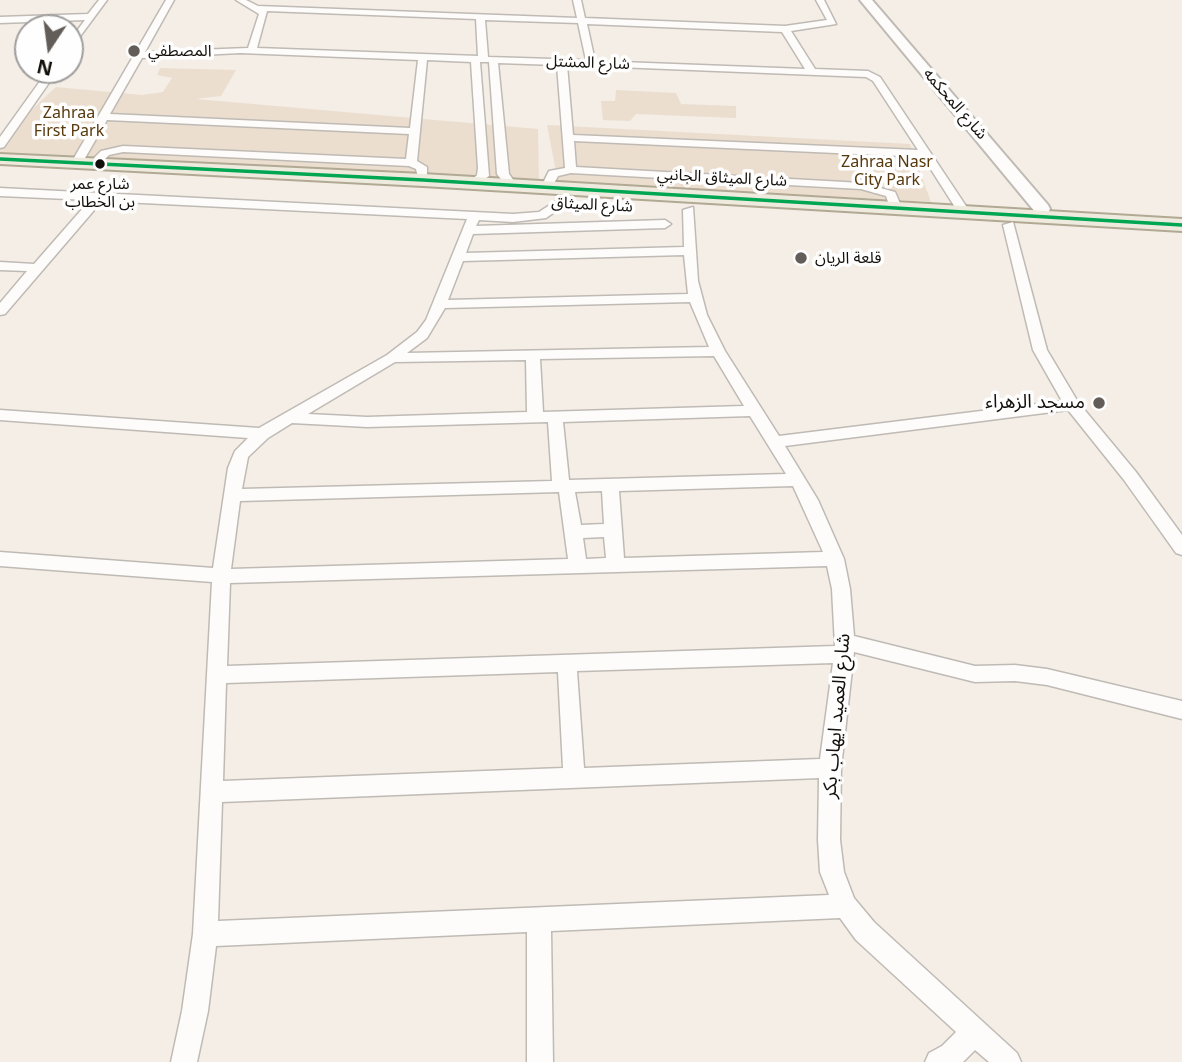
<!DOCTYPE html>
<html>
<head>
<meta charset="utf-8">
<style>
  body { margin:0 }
  #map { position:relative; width:1182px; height:1062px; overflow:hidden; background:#f4eee7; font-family:"Noto Sans",sans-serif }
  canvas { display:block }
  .north { position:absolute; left:14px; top:14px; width:70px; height:70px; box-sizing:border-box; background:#fefefe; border:2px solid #a09e9d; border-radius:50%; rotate:193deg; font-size:19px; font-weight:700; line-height:28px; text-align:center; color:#130f0b }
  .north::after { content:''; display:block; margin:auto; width:24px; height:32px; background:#625d58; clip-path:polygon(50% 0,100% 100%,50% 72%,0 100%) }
</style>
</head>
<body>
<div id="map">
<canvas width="1182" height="1062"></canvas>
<div class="north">N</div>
</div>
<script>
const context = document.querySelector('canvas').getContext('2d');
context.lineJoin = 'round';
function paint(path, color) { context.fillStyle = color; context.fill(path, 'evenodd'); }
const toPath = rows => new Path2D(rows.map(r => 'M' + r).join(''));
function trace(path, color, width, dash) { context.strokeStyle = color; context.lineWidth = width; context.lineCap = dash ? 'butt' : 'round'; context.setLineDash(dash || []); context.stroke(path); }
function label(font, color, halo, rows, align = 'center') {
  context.font = font + ' "Noto Sans","Noto Sans Arabic",sans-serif'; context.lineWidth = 7; context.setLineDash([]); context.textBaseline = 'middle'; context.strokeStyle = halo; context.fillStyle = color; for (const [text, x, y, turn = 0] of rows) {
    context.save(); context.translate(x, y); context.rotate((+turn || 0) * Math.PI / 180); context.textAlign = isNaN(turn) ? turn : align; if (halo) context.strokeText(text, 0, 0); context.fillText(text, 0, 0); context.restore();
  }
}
paint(toPath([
  [160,68,236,70,221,96,196,99,538,129,539,179,0,154,0,139,56,87,142,95,163,92,172,78,157,75],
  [616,90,676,93,681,104,736,106,736,118,636,114,630,121,603,120,601,101,615,101],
  [547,125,910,144,931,202,558,182]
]), '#ebdecf');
const street = toPath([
  [99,0,107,0,70,50,70,40,85,20,0,23,0,17,88,14,99,0],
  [166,0,174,0,145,52,248,48,259,14,236,0,246,0,258,6,577,18,573,0,581,0,585,18,785,26,827,20,816,0,824,0,836,24,791,31,815,69,868,71,880,77,970,212,960,215,923,157,574,141,576,167,862,183,895,192,902,208,896,212,890,208,886,196,861,189,571,173,558,176,551,189,543,189,541,187,549,171,565,168,557,65,498,63,509,174,517,185,511,188,507,187,497,174,489,62,480,62,489,176,474,186,468,183,477,175,478,168,471,62,427,60,417,161,427,167,427,182,419,182,416,169,409,166,123,152,109,155,98,166,88,164,101,151,123,146,406,159,409,134,107,120,81,165,73,165,71,163,166,0],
  [267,11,476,19,478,56,257,48,267,11],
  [485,20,578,23,586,60,488,57,485,20],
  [587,24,782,32,805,69,595,61,587,24],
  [240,53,418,60,410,128,110,114,142,58,240,53],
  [567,65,866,77,873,81,918,150,573,135,567,65],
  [48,70,58,70,4,147,0,148,0,137,48,70],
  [0,188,513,214,539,212,559,199,565,203,563,206,546,218,513,222,479,220,476,226,665,220,671,224,665,228,473,234,466,253,684,247,683,210,693,207,698,281,707,315,725,351,779,436,1062,401,1033,350,1003,225,1013,222,1047,350,1078,402,1136,472,1182,535,1182,555,1176,553,1124,480,1068,410,785,446,818,500,844,559,850,589,854,636,975,666,1015,665,1047,669,1182,701,1182,719,1047,685,1015,681,975,682,854,652,841,768,840,840,844,872,854,898,874,922,1017,1053,1021,1062,989,1062,975,1050,963,1062,925,1062,929,1053,942,1046,956,1032,856,940,840,918,551,931,553,1062,527,1062,527,932,216,946,208,1011,197,1062,171,1062,182,1011,193,934,212,582,0,566,0,552,213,568,228,468,235,451,248,438,0,420,0,410,259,428,387,355,417,332,426,320,467,219,102,201,5,314,0,315,0,303,27,271,0,270,0,262,34,264,90,200,0,196,0,188],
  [684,255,688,294,448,300,463,261,684,255],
  [690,302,709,347,407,353,427,338,445,308,690,302],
  [714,356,744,406,543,412,540,359,714,356],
  [526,360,527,412,367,417,308,414,395,362,526,360],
  [750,416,786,474,569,480,563,422,750,416],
  [548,422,552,481,242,489,248,457,268,438,292,423,367,427,548,422],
  [793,486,823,552,624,558,619,491,793,486],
  [602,491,604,524,581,525,575,492,602,491],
  [559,492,568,559,231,569,240,501,559,492],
  [604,537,606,558,586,559,583,538,604,537],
  [827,566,832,589,835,646,227,666,230,583,827,566],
  [833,663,820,759,584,768,577,671,833,663],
  [558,672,563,768,223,781,226,683,558,672],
  [819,778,818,840,820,872,829,895,218,921,222,802,819,778]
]);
const secondary = toPath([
  [860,0,872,0,1048,205,1050,209,1048,213,1036,213,860,0]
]);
const primary = toPath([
  [0,154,423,174,1182,219,1182,231,423,186,0,164,0,154]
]);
trace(street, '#bfbab4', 3);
trace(secondary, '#bfbab4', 4);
trace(primary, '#b1a993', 4);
paint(street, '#fdfcfb');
paint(secondary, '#fdfcfb');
paint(primary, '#eeeade');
trace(toPath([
  [0,159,423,180,1182,225]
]), '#00a651', 3.5);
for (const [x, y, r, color] of [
  [134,51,7,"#625d58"],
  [100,164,6,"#130f0b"],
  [801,258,7,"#625d58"],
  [1099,403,7,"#625d58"]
]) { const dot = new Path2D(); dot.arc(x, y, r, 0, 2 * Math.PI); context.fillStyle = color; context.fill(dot); trace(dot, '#fefefe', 2.5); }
label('16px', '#130f0b', '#fefefe', [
  ["المصطفي",148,51],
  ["قلعة الريان",815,258]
], 'left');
label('16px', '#130f0b', '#fefefe', [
  ["شارع المشتل",588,63,2],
  ["شارع المحكمه",955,104,49],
  ["شارع الميثاق الجانبي",722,178,3],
  ["شارع الميثاق",592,205,3]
]);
label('16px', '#57380b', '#fefefe', [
  ["Zahraa",69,113],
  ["First Park",69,131],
  ["Zahraa Nasr",887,162],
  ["City Park",887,180]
]);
label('16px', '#130f0b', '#fefefe', [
  ["شارع عمر",100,184],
  ["بن الخطاب",100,202]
]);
label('19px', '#130f0b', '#fefefe', [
  ["مسجد الزهراء",1085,403]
], 'right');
label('19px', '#130f0b', '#fefefe', [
  ["شارع العميد ايهاب بكر",837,716,-85]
]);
</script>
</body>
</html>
